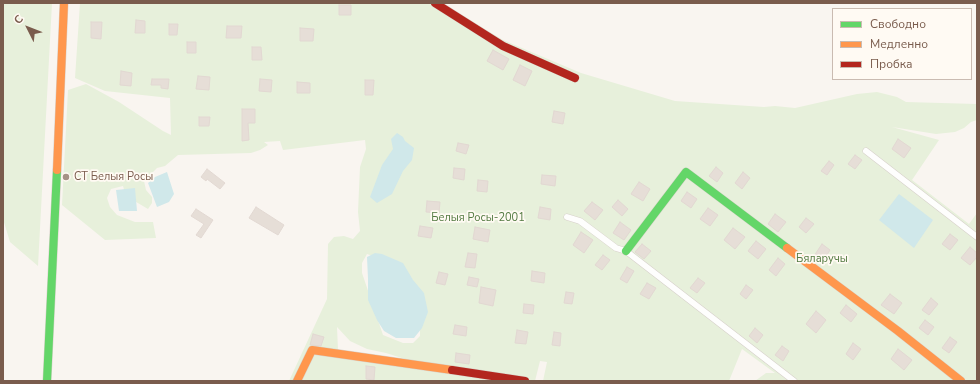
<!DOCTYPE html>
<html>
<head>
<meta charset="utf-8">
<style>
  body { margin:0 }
  #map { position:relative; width:980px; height:384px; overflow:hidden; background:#f9f5f0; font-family:"Nunito Sans",sans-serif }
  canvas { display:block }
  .frame { position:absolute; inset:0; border:4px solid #7a5c4d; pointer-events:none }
  .legend { position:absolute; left:832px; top:8px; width:140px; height:72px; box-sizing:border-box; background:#fffaf3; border:1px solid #cabbb1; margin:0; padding:5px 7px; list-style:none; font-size:12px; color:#7a5c4d }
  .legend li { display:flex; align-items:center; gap:8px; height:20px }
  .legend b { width:20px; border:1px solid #cabbb1 }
  .north { position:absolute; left:8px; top:8px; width:40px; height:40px; -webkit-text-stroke:3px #fffaf3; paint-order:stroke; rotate:312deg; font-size:11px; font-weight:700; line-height:16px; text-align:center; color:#7a5c4d }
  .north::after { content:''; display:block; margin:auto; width:14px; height:18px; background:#7a5c4d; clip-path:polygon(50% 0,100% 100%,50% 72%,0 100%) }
</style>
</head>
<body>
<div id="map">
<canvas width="980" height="384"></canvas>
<div class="frame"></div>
<ul class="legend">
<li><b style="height:5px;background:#63d668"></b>Свободно</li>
<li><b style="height:5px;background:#ff974d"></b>Медленно</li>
<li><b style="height:5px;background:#b3261e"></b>Пробка</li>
</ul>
<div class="north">С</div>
</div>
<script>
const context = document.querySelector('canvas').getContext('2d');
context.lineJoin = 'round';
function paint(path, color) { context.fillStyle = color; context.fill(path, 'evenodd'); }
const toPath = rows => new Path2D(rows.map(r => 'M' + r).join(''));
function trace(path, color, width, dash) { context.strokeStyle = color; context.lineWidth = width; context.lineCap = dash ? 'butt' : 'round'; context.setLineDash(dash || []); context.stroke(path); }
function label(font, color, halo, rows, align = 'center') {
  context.font = font + ' "Nunito Sans",sans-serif'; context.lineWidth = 3.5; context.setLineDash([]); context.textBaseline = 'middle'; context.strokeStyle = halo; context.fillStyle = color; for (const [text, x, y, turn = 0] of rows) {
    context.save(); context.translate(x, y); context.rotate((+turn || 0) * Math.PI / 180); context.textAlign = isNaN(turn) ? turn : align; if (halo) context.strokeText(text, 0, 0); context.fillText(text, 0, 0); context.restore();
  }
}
paint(toPath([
  [3,3,52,3,38,266,10,242,3,219],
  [80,3,442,3,503,40,581,73,675,101,764,107,775,106,795,108,857,94,877,92,897,97,906,102,977,104,977,120,971,122,964,128,955,132,936,134,892,127,939,140,912,180,969,224,977,213,977,381,755,381,766,373,775,373,742,349,729,381,543,381,547,362,540,361,535,381,289,381,327,299,328,244,334,237,344,236,353,239,360,231,358,212,360,167,366,149,365,140,283,150,280,141,264,142,268,145,260,150,251,153,178,155,165,166,157,168,144,181,146,190,152,197,152,203,148,209,126,196,123,186,111,189,107,198,110,207,117,215,135,222,153,222,156,238,105,240,62,205,68,90,86,84,119,102,163,131,171,135,170,98,105,91,75,78],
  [367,254,384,260,420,298,420,336,413,343,403,343,383,335,362,273,362,263],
  [337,327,350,341,367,349,386,353,408,360,338,350]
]), '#e7f0db');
paint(toPath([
  [397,133,403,137,405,141,414,148,412,160,403,171,392,194,377,203,370,197,382,165,393,149,391,139],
  [167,172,174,194,169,202,157,207,148,183,155,177],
  [135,188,137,211,119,211,116,190],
  [899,194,933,220,914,248,879,220],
  [375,253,382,254,403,263,413,280,424,293,428,312,422,328,414,338,396,338,384,331,377,320,368,300,368,279,367,257]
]), '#d0e8ea');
const building = toPath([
  [339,5,351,5,351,15,339,15,339,5],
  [136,20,145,21,145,33,135,33,136,20],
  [91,22,102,22,101,39,91,38,91,22],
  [169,24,178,24,177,35,169,35,169,24],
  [227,26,242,26,241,38,226,38,227,26],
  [300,28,314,29,313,41,300,41,300,28],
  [187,42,196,42,196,53,187,53,187,42],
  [252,47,261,47,262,60,252,60,252,47],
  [493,50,509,59,503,70,487,61,493,50],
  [520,65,532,71,525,86,513,80,520,65],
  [121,71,132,73,131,86,120,85,121,71],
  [198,76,210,77,209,90,196,89,198,76],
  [152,79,169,79,168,89,161,88,161,85,151,85,152,79],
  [260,79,272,80,271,92,259,91,260,79],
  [365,80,374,80,373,95,365,95,365,80],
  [297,82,310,83,310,93,297,93,297,82],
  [242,109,255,109,255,123,248,123,249,140,242,141,242,109],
  [554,111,565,113,563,124,552,122,554,111],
  [199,117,210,117,209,126,199,126,199,117],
  [898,139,911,148,904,158,892,149,898,139],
  [458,143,469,145,466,154,456,151,458,143],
  [855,155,862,160,855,169,848,164,855,155],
  [829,161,834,165,827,175,821,171,829,161],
  [716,167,723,173,717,182,709,176,716,167],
  [454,168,465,169,464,180,453,178,454,168],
  [207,169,225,183,220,189,207,179,206,181,201,177,207,169],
  [743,172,750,178,742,189,735,183,743,172],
  [542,175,556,176,555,186,541,184,542,175],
  [478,180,488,181,487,192,477,191,478,180],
  [639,182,650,189,643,201,631,194,639,182],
  [687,192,697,199,691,208,681,201,687,192],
  [618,200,628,209,622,216,612,207,618,200],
  [427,201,440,202,439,213,426,212,427,201],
  [592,202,603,210,595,220,584,211,592,202],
  [256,207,284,225,278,235,249,218,256,207],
  [540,207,551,209,550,220,538,218,540,207],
  [708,208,718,215,710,226,700,219,708,208],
  [196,209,213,220,201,238,196,235,204,224,191,216,196,209],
  [775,214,786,222,778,232,768,224,775,214],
  [806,218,814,224,806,233,799,227,806,218],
  [620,222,631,230,624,240,613,233,620,222],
  [420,226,433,228,431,238,418,236,420,226],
  [475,227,490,230,488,242,473,239,475,227],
  [733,228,745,237,735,249,724,240,733,228],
  [581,232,593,240,584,253,573,245,581,232],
  [950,234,958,240,950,250,942,244,950,234],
  [756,241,766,249,758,259,748,251,756,241],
  [642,244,651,251,644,259,635,252,642,244],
  [822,244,830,250,823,261,814,256,822,244],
  [970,247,977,253,977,257,970,265,961,258,970,247],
  [468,253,477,254,475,268,465,267,468,253],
  [603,255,610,260,602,270,595,265,603,255],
  [778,258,785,264,776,276,769,270,778,258],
  [627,267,634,271,627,283,620,279,627,267],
  [532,271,545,273,544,283,531,281,532,271],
  [439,272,448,274,445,285,436,283,439,272],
  [469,277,479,279,477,287,467,285,469,277],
  [698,278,705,283,697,293,690,288,698,278],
  [647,283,656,288,649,299,640,294,647,283],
  [746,285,753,290,746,299,740,294,746,285],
  [481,287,496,290,493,306,479,303,481,287],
  [566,292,574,293,572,304,564,303,566,292],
  [890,294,902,303,894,314,881,305,890,294],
  [931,298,938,304,929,315,922,310,931,298],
  [524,304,534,305,533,314,523,313,524,304],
  [846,305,857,314,851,322,840,313,846,305],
  [816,311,826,320,816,333,806,324,816,311],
  [925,320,934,327,928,335,919,328,925,320],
  [455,325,467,327,466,336,453,334,455,325],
  [755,328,763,335,757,343,749,336,755,328],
  [517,330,528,332,526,344,515,343,517,330],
  [554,332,561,333,560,346,552,345,554,332],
  [313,334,324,337,321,346,310,345,313,334],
  [950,337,957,342,949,353,942,348,950,337],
  [853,343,861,349,853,360,846,354,853,343],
  [782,346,789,351,783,361,775,355,782,346],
  [898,349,912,360,904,370,891,359,898,349],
  [456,353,470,355,469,364,455,362,456,353],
  [366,366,375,367,374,380,366,379,366,366]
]);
paint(building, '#e6ded7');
trace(building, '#e2d8d2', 1);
const street = toPath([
  [866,151,977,237],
  [567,217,580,221,616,248,626,251,794,381]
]);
const fast = toPath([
  [626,251,686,172,787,248],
  [47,381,57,170]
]);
const slow = toPath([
  [57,170,64,3],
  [787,248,898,331,961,381],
  [297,381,312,350,452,370]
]);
const jam = toPath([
  [435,3,503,46,575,78],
  [452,370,525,381]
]);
trace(street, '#d7d1cb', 7);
trace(fast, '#d9d2cb', 9);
trace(slow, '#d9d2cb', 9);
trace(jam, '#d9d2cb', 9);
trace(street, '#fefefd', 6);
trace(fast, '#63d668', 8);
trace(slow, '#ff974d', 8);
trace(jam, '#b3261e', 8);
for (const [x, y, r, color] of [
  [66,177,4,"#a69286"]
]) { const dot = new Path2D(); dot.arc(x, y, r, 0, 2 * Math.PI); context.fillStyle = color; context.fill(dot); trace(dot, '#fffaf3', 1.5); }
label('11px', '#7a5c4d', '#fffaf3', [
  ["СТ Белыя Росы",74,177]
], 'left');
label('11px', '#537a41', '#fffaf3', [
  ["Белыя Росы-2001",478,218],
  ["Бяларучы",822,259]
]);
</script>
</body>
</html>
